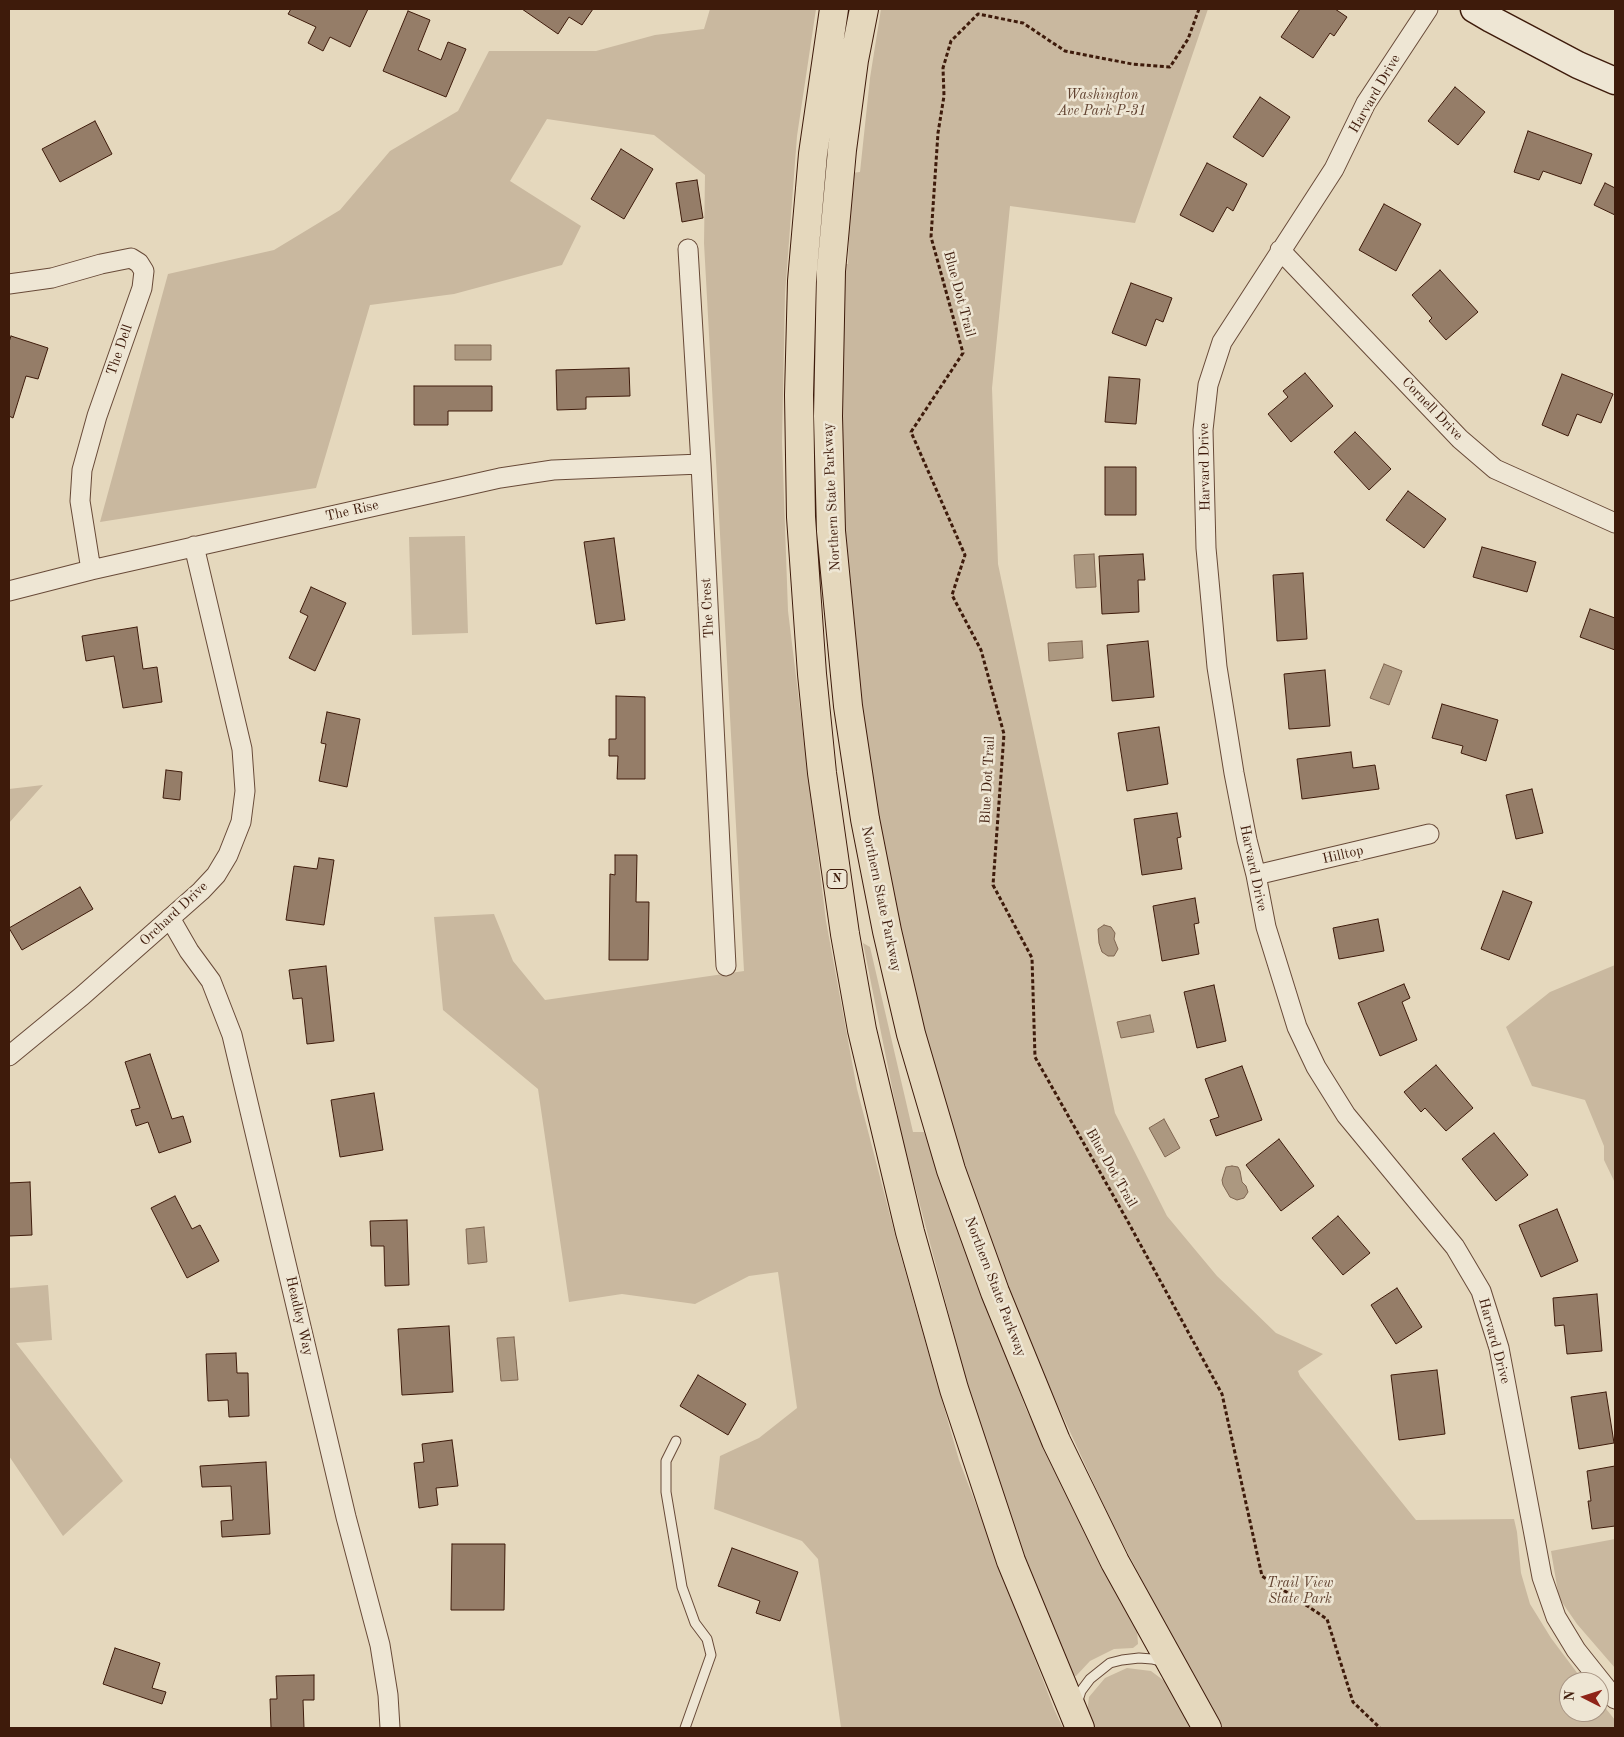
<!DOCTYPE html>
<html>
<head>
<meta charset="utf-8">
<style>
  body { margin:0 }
  #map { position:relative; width:1624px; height:1737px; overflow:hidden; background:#e5d8bd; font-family:"Old Standard TT",serif }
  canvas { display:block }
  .frame { position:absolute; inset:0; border:10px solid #3e1b0b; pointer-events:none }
  .north { position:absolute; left:1559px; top:1672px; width:50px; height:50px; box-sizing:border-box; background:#eee6d4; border:1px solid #a89584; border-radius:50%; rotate:275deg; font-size:14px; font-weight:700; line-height:20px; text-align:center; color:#3e1b0b }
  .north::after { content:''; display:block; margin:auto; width:18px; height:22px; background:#8f2418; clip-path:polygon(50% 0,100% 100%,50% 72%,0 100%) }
</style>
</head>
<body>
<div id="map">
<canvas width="1624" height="1737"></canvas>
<div class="frame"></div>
<div class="north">N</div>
</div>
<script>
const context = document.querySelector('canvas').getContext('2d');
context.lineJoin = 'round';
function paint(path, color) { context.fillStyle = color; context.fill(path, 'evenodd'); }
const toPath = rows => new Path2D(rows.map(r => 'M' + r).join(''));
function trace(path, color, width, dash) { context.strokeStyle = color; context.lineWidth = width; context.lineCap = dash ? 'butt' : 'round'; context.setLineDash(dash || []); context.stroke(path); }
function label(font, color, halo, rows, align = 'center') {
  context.font = font + ' "Old Standard TT",serif'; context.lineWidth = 5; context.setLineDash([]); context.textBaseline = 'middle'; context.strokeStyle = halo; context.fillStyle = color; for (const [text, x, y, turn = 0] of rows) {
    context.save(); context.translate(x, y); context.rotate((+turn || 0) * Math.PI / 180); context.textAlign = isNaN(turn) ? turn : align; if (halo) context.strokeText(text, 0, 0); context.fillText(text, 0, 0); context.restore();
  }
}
paint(toPath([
  [710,9,816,9,797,136,785,294,782,442,788,611,826,921,857,1089,898,1246,959,1460,1054,1709,1063,1728,841,1728,818,1559,802,1541,714,1509,720,1456,759,1438,797,1408,778,1272,749,1276,695,1304,622,1294,569,1302,538,1089,443,1010,434,917,494,914,513,961,545,1000,744,971,704,243,705,175,654,135,547,119,510,181,581,226,562,265,454,294,370,305,316,488,100,522,168,274,274,250,340,210,390,151,458,111,489,51,596,51,655,35,704,29],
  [881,9,1208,9,1135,223,1010,206,992,388,998,564,1115,1113,1167,1216,1217,1276,1276,1333,1323,1354,1298,1371,1300,1376,1416,1520,1514,1519,1517,1532,1521,1573,1530,1604,1551,1638,1584,1682,1569,1682,1569,1712,1599,1712,1599,1700,1615,1720,1615,1728,1220,1728,1112,1523,1036,1358,995,1253,959,1150,935,1075,909,976,873,796,844,583,842,409,843,264,848,264,851,173,860,172,870,78],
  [465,536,468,633,412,635,409,537],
  [43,785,9,823,9,789],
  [863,943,870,947,913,1132,924,1132,963,1242,1026,1409,1077,1515,1137,1630,1138,1644,1133,1648,1114,1649,1090,1661,1076,1676,1069,1675,1013,1532,979,1429,902,1137],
  [1615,965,1615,1183,1604,1160,1604,1146,1585,1100,1532,1086,1506,1027,1550,992],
  [48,1285,52,1340,16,1343,123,1481,63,1536,9,1456,9,1288],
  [1615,1539,1615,1668,1577,1624,1559,1598,1551,1551],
  [1127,1668,1151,1671,1167,1683,1192,1728,1089,1728,1086,1721,1089,1697,1105,1678]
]), '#c9b89f');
const water = toPath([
  [455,345,491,345,491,360,455,360,455,345],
  [1094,554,1096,587,1076,588,1074,555,1094,554],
  [1082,641,1083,658,1049,661,1048,643,1082,641],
  [1384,664,1402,671,1389,705,1370,698,1384,664],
  [1104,925,1111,927,1115,933,1114,939,1118,949,1114,956,1108,956,1102,952,1099,943,1098,929,1104,925],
  [1150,1015,1154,1032,1121,1038,1117,1022,1150,1015],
  [1164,1119,1180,1148,1165,1157,1149,1128,1164,1119],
  [1232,1166,1238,1167,1240,1171,1242,1182,1246,1186,1248,1192,1244,1198,1237,1200,1230,1197,1223,1185,1222,1180,1226,1167,1232,1166],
  [484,1227,487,1262,468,1264,466,1229,484,1227],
  [514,1337,518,1380,501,1381,497,1338,514,1337]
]);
paint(water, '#ac9880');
trace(water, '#806651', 1);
const building = toPath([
  [291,9,368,9,350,47,330,37,323,51,308,43,316,27,288,14,291,9],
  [522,9,593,9,582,25,569,17,558,34,522,9],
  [1300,9,1335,9,1347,17,1334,36,1330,33,1313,58,1281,37,1300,9],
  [408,11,430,20,418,50,441,60,448,42,466,49,446,97,383,71,408,11],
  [1455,87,1485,112,1458,145,1428,121,1455,87],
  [1260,97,1290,117,1263,157,1233,137,1260,97],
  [95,121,112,154,60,182,42,149,95,121],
  [1528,131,1592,154,1581,184,1543,171,1539,180,1514,172,1528,131],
  [621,149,653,169,624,219,591,199,621,149],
  [1207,163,1247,184,1233,211,1227,207,1213,232,1180,215,1207,163],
  [697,180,703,218,682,222,676,183,697,180],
  [1605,183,1615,188,1615,215,1594,205,1605,183],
  [1384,204,1421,224,1396,271,1359,250,1384,204],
  [1440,270,1478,312,1446,340,1429,321,1432,318,1412,295,1440,270],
  [1131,283,1172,298,1163,322,1156,319,1146,346,1112,333,1131,283],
  [11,336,48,348,38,379,26,376,13,418,9,416,9,342,11,336],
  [629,368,630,396,586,397,586,409,557,410,556,370,629,368],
  [1305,373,1333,406,1291,442,1268,414,1288,397,1283,391,1305,373],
  [1562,374,1613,394,1601,423,1577,414,1568,436,1542,425,1562,374],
  [1109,377,1140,379,1136,424,1105,422,1109,377],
  [414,386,492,386,492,411,448,411,448,425,414,425,414,386],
  [1355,432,1391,469,1369,490,1334,452,1355,432],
  [1105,467,1136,467,1136,515,1105,515,1105,467],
  [1408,491,1446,519,1424,548,1386,520,1408,491],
  [614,538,625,620,596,624,584,542,614,538],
  [1482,547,1536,562,1527,592,1473,577,1482,547],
  [1143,554,1145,580,1138,580,1139,612,1102,614,1099,556,1143,554],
  [1303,573,1307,639,1277,641,1273,575,1303,573],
  [311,587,346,603,315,671,289,658,308,616,300,612,311,587],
  [1590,609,1615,618,1615,650,1580,637,1590,609],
  [137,627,143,669,157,667,162,702,123,708,114,656,86,661,82,636,137,627],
  [1148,641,1154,697,1112,701,1107,645,1148,641],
  [1325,670,1330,726,1289,729,1284,674,1325,670],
  [616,696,645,697,645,779,617,779,618,756,609,756,609,739,616,739,616,696],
  [1442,704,1498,720,1486,761,1461,753,1463,746,1432,738,1442,704],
  [327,712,360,719,347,787,319,781,326,744,321,743,327,712],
  [1159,727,1168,784,1127,791,1118,733,1159,727],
  [1351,752,1353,768,1375,765,1379,789,1302,799,1297,759,1351,752],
  [166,770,182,772,180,800,163,798,166,770],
  [1532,789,1543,833,1516,839,1506,795,1532,789],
  [1177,813,1181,837,1177,838,1182,869,1142,875,1134,819,1177,813],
  [615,855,637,855,636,902,649,902,648,960,609,960,610,874,615,875,615,855],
  [319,858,334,860,324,925,286,920,294,866,317,869,319,858],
  [80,887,93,909,22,950,9,928,80,887],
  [1503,891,1532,902,1509,960,1481,949,1503,891],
  [1195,898,1199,923,1194,924,1199,954,1162,961,1153,906,1195,898],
  [1378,919,1384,951,1339,959,1333,928,1378,919],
  [326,966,334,1041,307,1044,302,998,293,999,289,970,326,966],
  [1404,984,1410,998,1402,1002,1417,1040,1380,1056,1358,1003,1404,984],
  [1214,985,1226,1041,1197,1048,1184,992,1214,985],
  [150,1054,172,1119,183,1116,191,1142,159,1153,148,1122,136,1126,131,1110,140,1108,125,1062,150,1054],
  [1436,1065,1473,1108,1446,1131,1425,1108,1421,1112,1404,1092,1436,1065],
  [1242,1066,1262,1120,1216,1136,1210,1120,1219,1117,1205,1079,1242,1066],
  [374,1093,383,1150,340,1157,331,1100,374,1093],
  [1494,1133,1528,1175,1496,1201,1462,1159,1494,1133],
  [1279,1139,1314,1186,1281,1211,1246,1165,1279,1139],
  [30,1182,32,1235,9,1236,9,1183,30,1182],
  [175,1196,192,1229,200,1225,219,1261,187,1278,151,1208,175,1196],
  [1557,1209,1578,1261,1541,1277,1519,1225,1557,1209],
  [1338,1216,1370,1253,1343,1275,1312,1238,1338,1216],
  [407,1220,409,1285,385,1286,384,1246,371,1246,370,1221,407,1220],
  [1397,1288,1422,1327,1396,1344,1371,1305,1397,1288],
  [1597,1294,1602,1351,1567,1354,1564,1325,1555,1326,1553,1298,1597,1294],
  [449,1326,453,1392,402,1395,398,1329,449,1326],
  [236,1353,237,1373,248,1373,249,1416,229,1417,228,1400,208,1401,206,1354,236,1353],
  [1437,1370,1445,1434,1399,1440,1391,1375,1437,1370],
  [698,1375,746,1404,728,1435,680,1406,698,1375],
  [1606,1392,1614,1443,1579,1449,1571,1397,1606,1392],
  [452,1440,458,1486,436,1488,438,1505,419,1508,414,1463,424,1462,422,1444,452,1440],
  [266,1462,270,1534,222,1537,221,1521,233,1520,231,1486,202,1487,200,1466,266,1462],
  [1615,1466,1615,1526,1592,1529,1588,1501,1591,1501,1587,1471,1615,1466],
  [452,1544,505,1544,504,1610,451,1610,452,1544],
  [732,1548,798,1572,780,1621,756,1613,760,1601,718,1586,732,1548],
  [115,1648,160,1663,152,1688,166,1692,162,1704,103,1684,115,1648],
  [314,1675,314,1700,303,1700,304,1728,271,1728,270,1699,277,1699,276,1676,314,1675]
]);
paint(building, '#957d68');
trace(building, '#3e1b0b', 1);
const service = toPath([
  [676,1441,666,1461,666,1492,682,1587,695,1623,707,1639,711,1655,685,1728],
  [1077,1704,1081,1691,1090,1679,1110,1663,1122,1660,1139,1658,1152,1659,1164,1662]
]);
const minor = toPath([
  [1428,9,1366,103,1334,169,1222,342,1208,385,1203,430,1206,548,1217,667,1234,773,1247,840,1256,875,1266,927,1297,1027,1316,1067,1346,1115,1455,1247,1481,1291,1499,1348,1542,1577,1556,1617,1576,1650,1615,1699],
  [688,249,701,464,726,966],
  [1280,250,1460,439,1495,469,1615,523],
  [9,284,52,278,101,264,131,258,139,263,144,271,142,288,97,416,82,470,80,501,91,570],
  [9,591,91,570,500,478,553,470,701,464],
  [1256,875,1429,834],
  [170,918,189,951,211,981,232,1035,346,1517,380,1645,388,1695,390,1728],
  [9,1056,82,996,201,891,216,875,228,855,241,822,245,791,242,749,194,546]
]);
const secondary = toPath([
  [1474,9,1491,19,1578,65,1615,81]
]);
const motorway = toPath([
  [834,9,813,154,802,281,799,395,801,517,812,674,822,773,845,934,862,1030,910,1232,954,1389,1011,1561,1080,1728],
  [864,9,854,60,842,150,831,271,828,416,831,531,848,706,865,819,887,931,911,1034,951,1170,995,1292,1056,1441,1115,1562,1207,1728]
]);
trace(service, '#684a38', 11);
trace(minor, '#684a38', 21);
trace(secondary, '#3e1b0b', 29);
trace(motorway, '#3e1b0b', 30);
trace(toPath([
  [1199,9,1188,39,1170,67,1132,64,1065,51,1023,23,978,14,951,41,943,68,944,96,938,133,931,237,963,353,911,432,965,555,952,595,981,650,1004,734,993,885,1032,958,1035,1057,1127,1220,1222,1394,1262,1576,1327,1619,1353,1702,1380,1728]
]), '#3e1b0b', 3, [4, 2.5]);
trace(service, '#eee6d4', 9);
trace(minor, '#eee6d4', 19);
trace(secondary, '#eee6d4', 26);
trace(motorway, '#e5d8bd', 28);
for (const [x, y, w] of [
  [837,879,20]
]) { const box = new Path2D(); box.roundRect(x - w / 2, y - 9.5, w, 19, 4); context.fillStyle = '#eee6d4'; context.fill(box); trace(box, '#3e1b0b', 1); }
label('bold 12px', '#3e1b0b', null, [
  ["N",837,879]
]);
label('14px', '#3e1b0b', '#eee6d4', [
  ["Harvard Drive",1375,94,-60],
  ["Blue Dot Trail",959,294,75],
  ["The Dell",120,350,-71],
  ["Cornell Drive",1432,409,46],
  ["Harvard Drive",1205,467,-91],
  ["Northern State Parkway",832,497,-93],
  ["The Rise",352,511,-13],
  ["The Crest",708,608,-93],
  ["Blue Dot Trail",988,780,-87],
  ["Hilltop",1343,855,-13],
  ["Harvard Drive",1253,868,78],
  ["Northern State Parkway",881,899,78],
  ["Orchard Drive",174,914,-43],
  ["Blue Dot Trail",1111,1168,60],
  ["Northern State Parkway",995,1287,69],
  ["Headley Way",299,1316,77],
  ["Harvard Drive",1494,1341,75]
]);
label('italic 14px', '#614230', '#eee6d4', [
  ["Washington",1102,95],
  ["Ave Park P-31",1102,111],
  ["Trail View",1300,1583],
  ["State Park",1300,1599]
]);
</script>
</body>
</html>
